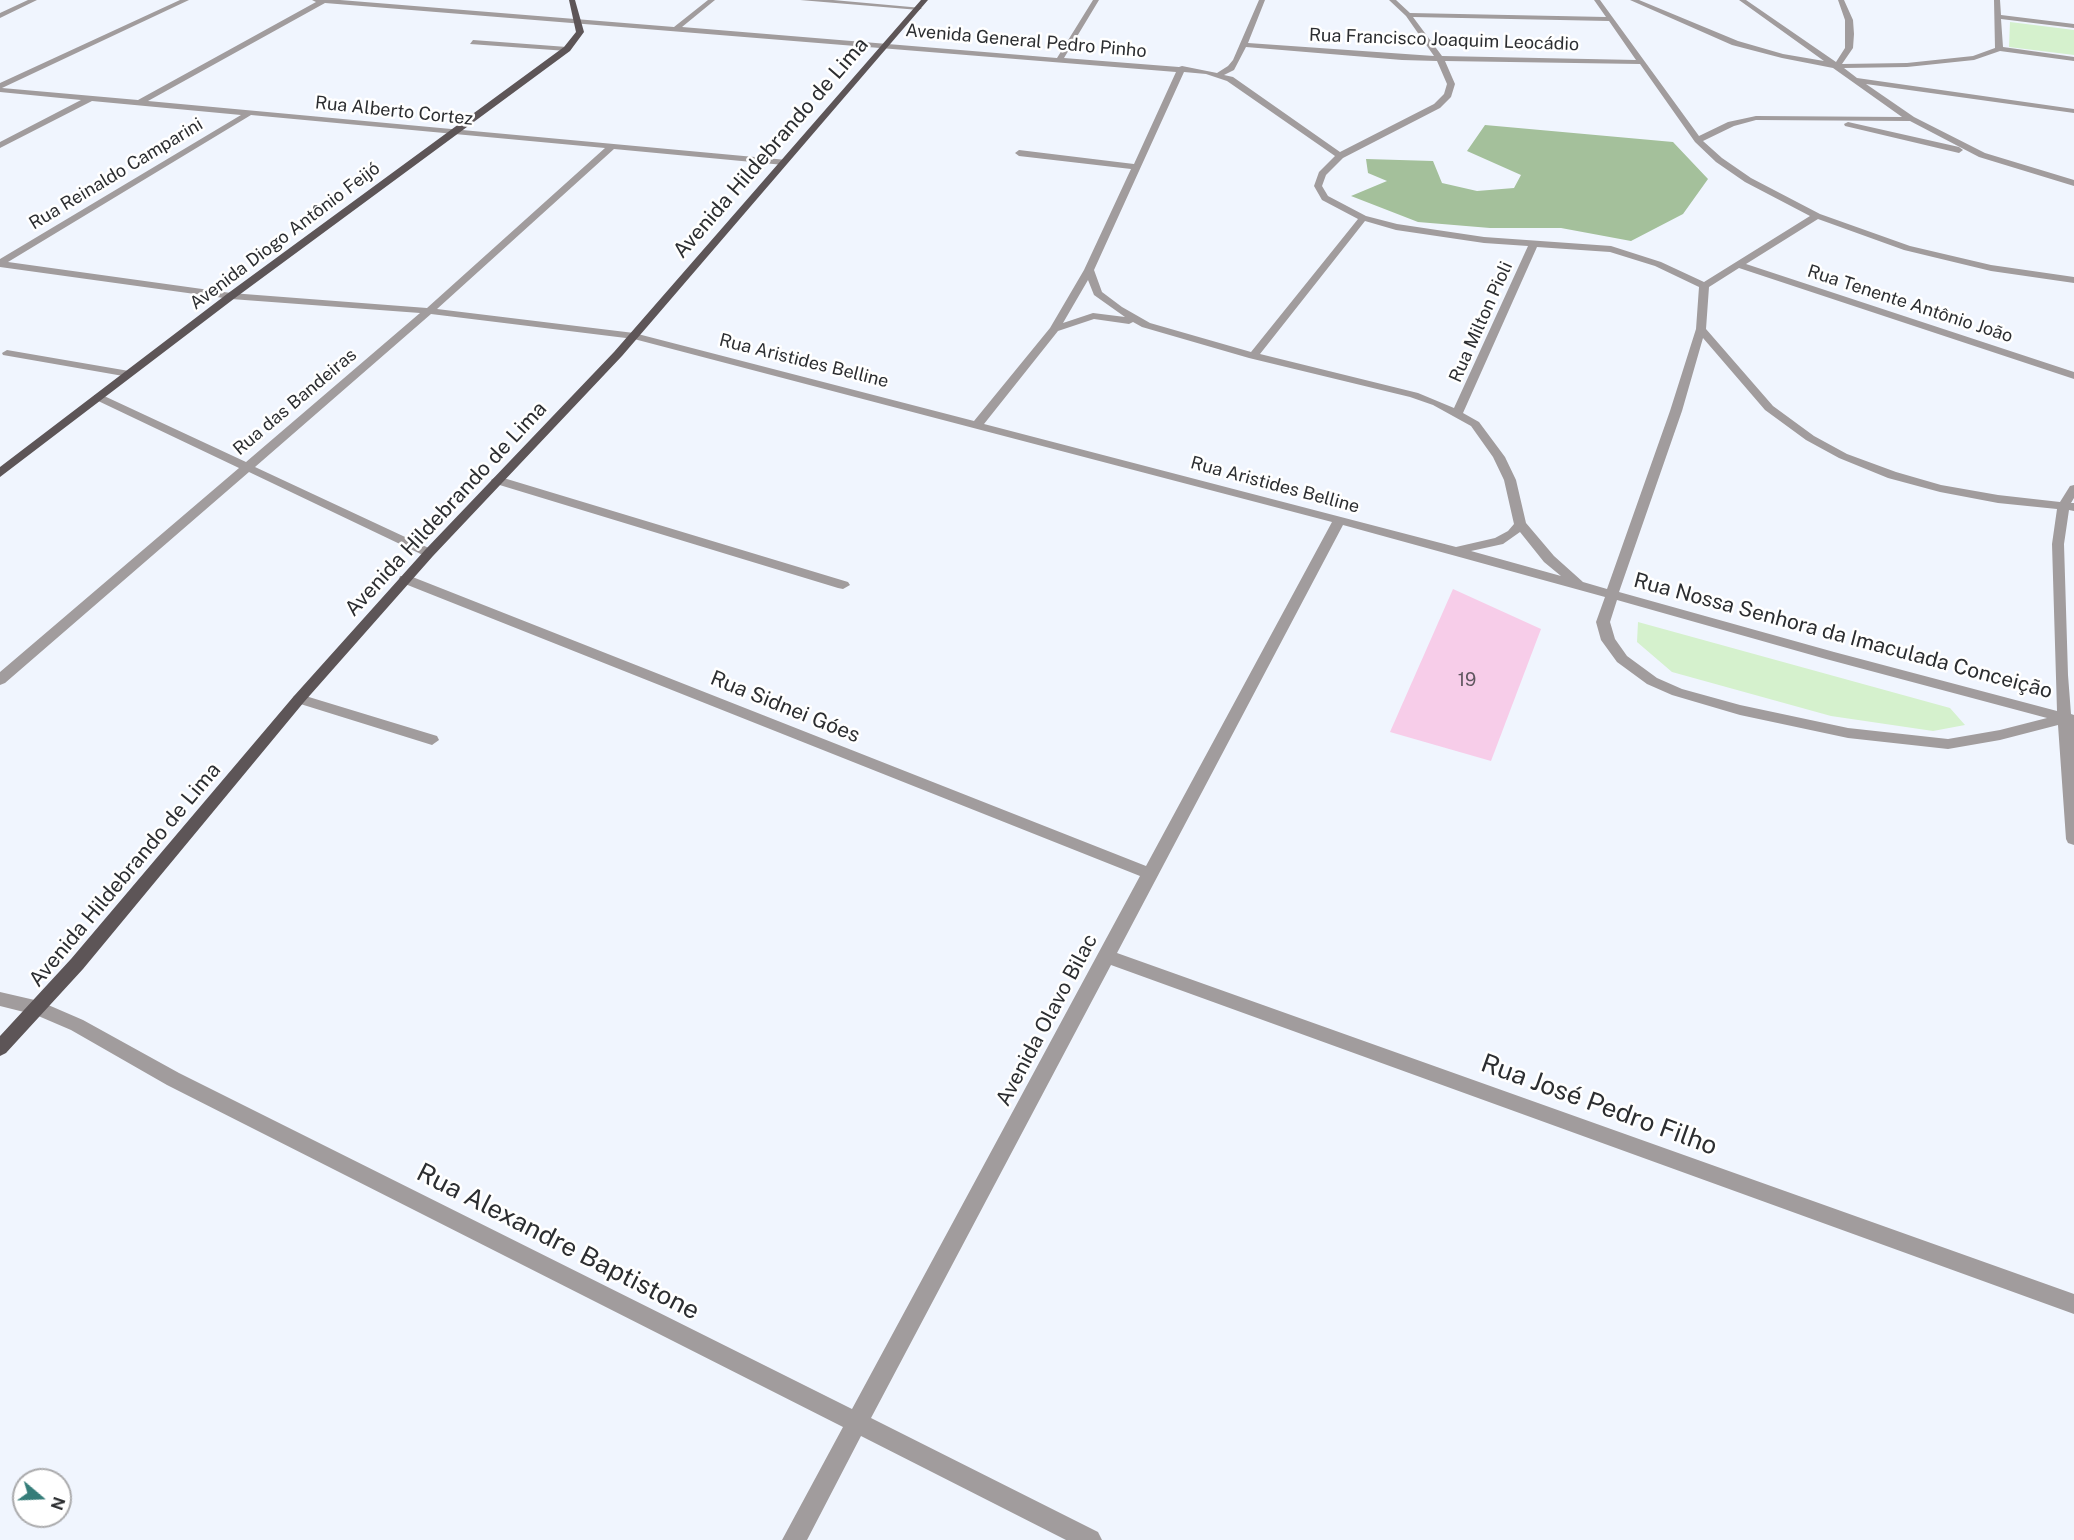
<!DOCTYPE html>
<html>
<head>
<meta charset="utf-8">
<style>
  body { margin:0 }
  #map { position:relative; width:2074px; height:1540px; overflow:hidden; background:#f0f5fe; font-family:"Public Sans",sans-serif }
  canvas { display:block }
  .north { position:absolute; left:12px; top:1468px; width:60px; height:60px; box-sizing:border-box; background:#fff; border:2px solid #ababad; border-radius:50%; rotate:109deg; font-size:16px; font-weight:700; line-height:24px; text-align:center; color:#2c2e31 }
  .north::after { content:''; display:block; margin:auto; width:21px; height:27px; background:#357d79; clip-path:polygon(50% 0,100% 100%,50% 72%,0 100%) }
</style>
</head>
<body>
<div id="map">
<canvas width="2074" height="1540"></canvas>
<div class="north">N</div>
</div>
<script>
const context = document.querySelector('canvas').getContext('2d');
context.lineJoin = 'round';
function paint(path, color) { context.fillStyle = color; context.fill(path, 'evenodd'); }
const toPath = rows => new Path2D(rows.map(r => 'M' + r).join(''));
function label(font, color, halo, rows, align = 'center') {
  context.font = font + ' "Public Sans",sans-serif'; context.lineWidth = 5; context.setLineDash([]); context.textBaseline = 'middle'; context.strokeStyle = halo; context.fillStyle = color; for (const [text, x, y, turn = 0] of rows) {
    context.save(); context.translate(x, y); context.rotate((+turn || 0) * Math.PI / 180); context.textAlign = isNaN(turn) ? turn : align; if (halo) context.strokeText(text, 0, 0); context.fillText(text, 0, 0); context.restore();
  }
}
paint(toPath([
  [2010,22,2074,30,2074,55,2009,47],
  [1638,622,1950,708,1965,725,1933,731,1831,716,1672,672,1637,642]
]), '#d5f1cd');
paint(toPath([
  [1485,125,1673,142,1708,179,1683,214,1631,241,1561,228,1490,228,1418,222,1351,196,1387,181,1368,173,1366,159,1433,161,1442,183,1477,191,1514,188,1521,175,1467,151]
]), '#a4c09b');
paint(toPath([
  [1453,589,1541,629,1491,761,1390,732]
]), '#f7cde9');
paint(toPath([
  [28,0,37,0,0,18,0,13,28,0],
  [180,0,189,0,2,88,138,100,316,2,312,0,340,0,674,27,708,0,715,0,682,27,1057,58,1093,0,1099,0,1064,58,1179,67,1182,66,1217,73,1228,66,1233,60,1259,0,1265,0,1248,43,1434,56,1406,16,1389,0,1396,0,1410,13,1606,17,1594,0,1600,0,1699,136,1728,122,1756,116,1902,117,1833,68,1782,58,1732,45,1630,0,1639,0,1738,41,1783,54,1824,61,1739,0,1746,0,1836,62,1845,48,1845,20,1838,0,1844,0,1853,20,1854,34,1853,48,1842,64,1907,63,1973,56,1995,48,1994,0,2000,0,2001,15,2074,24,2074,28,2001,19,2003,47,2074,57,2074,61,2000,51,1974,60,1907,67,1844,68,1857,78,2074,109,2074,113,1866,84,1914,117,1985,153,2074,180,2074,186,1979,157,1910,121,1756,120,1734,126,1703,141,1722,158,1751,178,1820,214,1910,246,1991,265,2074,277,2074,283,1991,271,1904,250,1818,219,1746,264,2074,372,2074,379,1739,268,1709,287,1706,329,1773,406,1814,436,1847,454,1896,472,1941,485,1998,495,2060,502,2070,486,2074,485,2074,498,2071,503,2074,503,2074,511,2069,510,2064,544,2068,675,2071,714,2074,715,2074,845,2068,843,2066,839,2058,725,2000,740,1948,749,1848,738,1740,715,1672,695,1647,684,1617,662,1601,640,1596,622,1605,597,1343,525,1117,953,2074,1294,2074,1314,1111,965,871,1418,1098,1532,1102,1540,1066,1540,861,1436,807,1540,782,1540,843,1427,167,1085,71,1030,36,1015,0,1006,0,992,39,1001,83,1020,179,1073,852,1409,1140,876,400,582,399,579,400,576,410,576,1146,866,1332,522,634,339,431,314,255,467,433,550,433,556,425,556,249,472,5,683,0,685,0,672,239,468,94,399,94,395,102,395,246,462,420,313,231,299,0,267,0,259,241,115,92,101,0,148,0,142,81,100,0,92,0,83,180,0],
  [325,3,1176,72,1134,164,1019,150,1015,153,1019,156,1131,169,1084,270,1050,328,974,421,634,333,437,309,614,149,784,165,788,162,787,160,148,101,325,3],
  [1413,17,1609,21,1636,60,1442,56,1413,17],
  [1246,47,1402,60,1437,61,1447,84,1444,94,1434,104,1340,152,1233,77,1224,75,1234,70,1246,47],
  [1445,61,1640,64,1695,142,1716,162,1745,182,1810,216,1704,282,1661,262,1611,246,1484,237,1397,224,1366,216,1328,196,1322,186,1326,175,1343,158,1440,108,1451,97,1455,84,1445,61],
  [1184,72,1206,74,1227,81,1335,156,1319,172,1314,186,1322,200,1358,219,1251,352,1150,323,1122,307,1102,292,1094,270,1184,72],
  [251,115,605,148,427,308,231,293,8,262,251,115],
  [1365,221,1396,230,1484,243,1528,246,1454,408,1418,393,1260,354,1365,221],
  [1537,247,1610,252,1655,266,1699,287,1696,329,1670,411,1607,589,1583,582,1554,556,1526,523,1516,480,1505,457,1479,422,1463,413,1537,247],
  [1088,280,1094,295,1125,317,1093,313,1063,323,1088,280],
  [1094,319,1129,324,1133,322,1142,327,1249,358,1410,397,1433,405,1471,426,1493,457,1504,480,1514,524,1508,531,1495,538,1456,547,984,424,1058,331,1094,319],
  [1703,338,1765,410,1806,440,1839,458,1888,478,1940,492,1998,503,2057,509,2052,544,2057,711,1834,652,1619,592,1682,411,1703,338],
  [1520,532,1544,562,1561,576,1471,551,1503,544,1520,532],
  [1617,600,1826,659,2047,718,2000,730,1948,739,1848,728,1740,705,1682,689,1657,678,1627,656,1615,639,1610,622,1617,600],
  [800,0,833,0,922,8,919,10,800,0],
  [473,40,567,47,571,49,567,51,470,44,473,40],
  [1848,122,1959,147,1963,150,1959,153,1845,126,1844,124,1848,122],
  [7,350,129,371,134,374,129,377,3,355,2,353,7,350],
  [497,476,848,582,850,585,843,589,838,588,493,483,491,480,497,476],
  [299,694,437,736,439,740,432,745,294,702,292,699,294,696,299,694]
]), '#a19c9d');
paint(toPath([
  [569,0,575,0,584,32,570,51,235,298,0,477,0,467,227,294,564,47,576,32,569,0],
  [921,0,928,0,622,356,433,556,304,702,83,969,6,1053,0,1056,0,1036,71,959,294,696,425,550,614,352,921,0]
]), '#5d5557');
label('18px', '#2c2e31', '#fff', [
  ["Rua Francisco Joaquim Leocádio",1444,40,2],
  ["Avenida General Pedro Pinho",1026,41,5],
  ["Rua Alberto Cortez",394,111,6],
  ["Rua Reinaldo Camparini",116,174,-31],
  ["Avenida Diogo Antônio Feijó",285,236,-37],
  ["Rua Tenente Antônio João",1910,304,18],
  ["Rua Milton Pioli",1481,322,-66],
  ["Rua Aristides Belline",804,361,14],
  ["Rua das Bandeiras",295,402,-40],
  ["Rua Aristides Belline",1275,485,15]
]);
label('18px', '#5f565f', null, [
  ["19",1467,680]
]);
label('21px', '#2c2e31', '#fff', [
  ["Avenida Hildebrando de Lima",771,148,-49],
  ["Avenida Hildebrando de Lima",446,509,-47],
  ["Rua Nossa Senhora da Imaculada Conceição",1843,636,15],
  ["Rua Sidnei Góes",785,707,22],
  ["Avenida Hildebrando de Lima",125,875,-50],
  ["Avenida Olavo Bilac",1047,1020,-62]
]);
label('26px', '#2c2e31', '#fff', [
  ["Rua José Pedro Filho",1599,1105,20],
  ["Rua Alexandre Baptistone",558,1242,27]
]);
</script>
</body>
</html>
